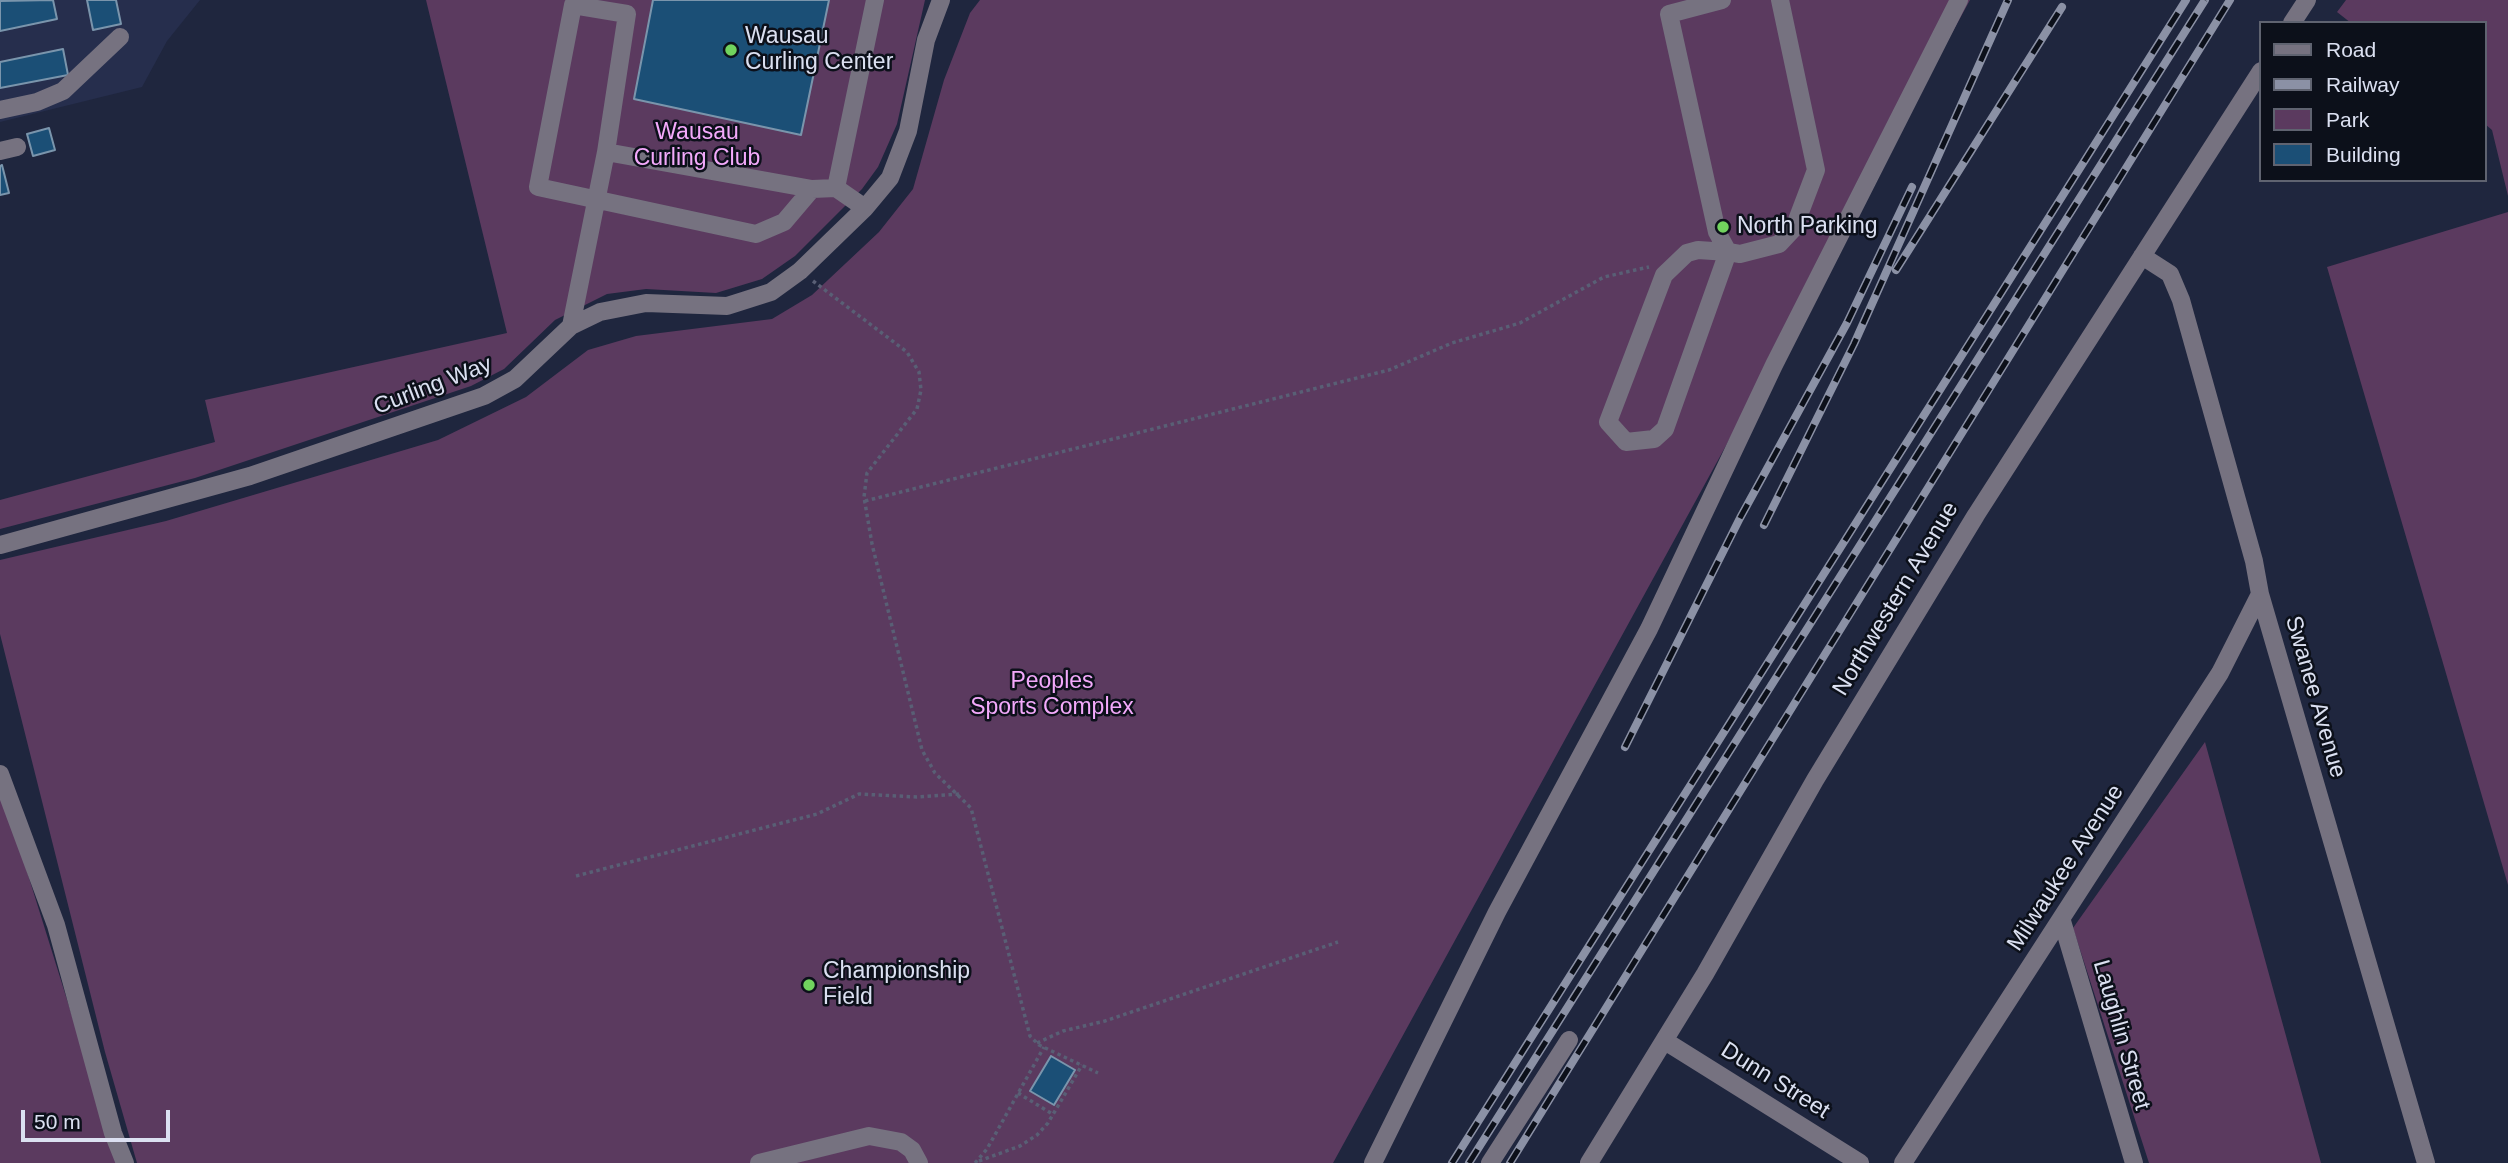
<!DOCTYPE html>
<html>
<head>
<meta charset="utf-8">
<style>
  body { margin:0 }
  #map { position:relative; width:2508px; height:1163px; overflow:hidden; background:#1f263e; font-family:Arial,sans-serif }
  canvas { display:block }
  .legend { position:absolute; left:2259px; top:21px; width:228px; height:161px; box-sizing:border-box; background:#0c101a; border:2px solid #5f6370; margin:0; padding:9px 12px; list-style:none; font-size:21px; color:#dbe0f1 }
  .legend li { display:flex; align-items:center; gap:14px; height:35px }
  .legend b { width:35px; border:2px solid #5f6370 }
  .scale { position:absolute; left:21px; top:1110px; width:149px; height:32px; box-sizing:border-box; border:4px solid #dbe0f1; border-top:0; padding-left:9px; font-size:21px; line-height:24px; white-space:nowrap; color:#dbe0f1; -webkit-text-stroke:5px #0c101a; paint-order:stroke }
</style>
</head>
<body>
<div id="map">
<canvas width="2508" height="1163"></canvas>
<ul class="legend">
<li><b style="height:9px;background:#767280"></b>Road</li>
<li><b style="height:9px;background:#8b91a5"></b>Railway</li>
<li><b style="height:19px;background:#5b3a5f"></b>Park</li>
<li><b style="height:19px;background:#1b4f76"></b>Building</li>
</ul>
<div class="scale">50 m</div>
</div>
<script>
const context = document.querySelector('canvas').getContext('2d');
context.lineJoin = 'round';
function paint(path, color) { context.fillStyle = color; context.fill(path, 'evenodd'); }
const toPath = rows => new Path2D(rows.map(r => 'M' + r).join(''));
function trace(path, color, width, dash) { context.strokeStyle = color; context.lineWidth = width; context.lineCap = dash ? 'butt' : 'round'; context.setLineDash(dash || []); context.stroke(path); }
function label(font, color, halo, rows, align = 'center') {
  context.font = font + ' Arial,sans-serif'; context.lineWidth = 5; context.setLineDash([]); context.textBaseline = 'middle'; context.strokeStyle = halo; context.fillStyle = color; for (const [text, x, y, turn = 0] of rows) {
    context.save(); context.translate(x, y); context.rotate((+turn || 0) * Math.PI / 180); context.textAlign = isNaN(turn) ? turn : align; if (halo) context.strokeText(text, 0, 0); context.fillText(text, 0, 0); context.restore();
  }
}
paint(toPath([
  [0,0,200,0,167,41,142,87,0,122]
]), '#262e4d');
paint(toPath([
  [426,0,925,0,897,124,878,167,862,189,795,256,762,279,716,293,646,289,607,294,555,320,504,369,471,386,195,478,0,529,0,500,215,442,205,400,507,333],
  [980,0,1970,0,1333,1163,137,1163,105,1052,0,634,0,560,166,521,438,440,526,397,588,350,636,336,772,319,812,295,879,232,913,189,944,80,970,13],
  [2346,0,2508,0,2508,196,2492,130,2485,124,2485,23,2351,23,2337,12],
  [2508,212,2508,885,2327,267],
  [2205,742,2321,1163,2149,1163,2073,928],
  [0,785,118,1163,0,1163]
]), '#5b3a5f');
const building = toPath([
  [53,0,57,19,0,31,0,1,53,0],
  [87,0,116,0,121,24,93,30,87,0],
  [653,0,829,0,801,135,634,99,653,0],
  [63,49,68,75,0,88,0,62,63,49],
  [49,128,55,150,33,156,27,134,49,128],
  [2,165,9,193,0,195,0,166,2,165],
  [1051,1056,1075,1070,1054,1105,1030,1091,1051,1056]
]);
paint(building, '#1b4f76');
trace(building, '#7a95ac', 2);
trace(toPath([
  [813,281,907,352,919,372,921,390,917,409,867,473,864,497,872,544,922,750,935,773,971,808,1030,1036,1039,1045,1098,1073],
  [865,501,1389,370,1452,343,1520,323,1604,277,1649,267],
  [576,876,817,814,859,794,917,797,960,794],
  [1037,1043,1063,1031,1105,1021,1338,942],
  [1018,1093,1054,1115],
  [979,1161,1020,1146,1037,1135,1048,1123,1082,1065],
  [975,1163,987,1149,1044,1047]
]), '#595f75', 3.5, [3.5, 3.5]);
trace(toPath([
  [1722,0,1669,14,1717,232,1728,252,1665,429,1654,439,1626,442,1608,422,1664,275,1687,253,1698,250,1728,252,1740,254,1779,244,1794,228,1816,170,1780,0],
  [2292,23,2307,0],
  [0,110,37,102,63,91,120,37],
  [0,151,17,147],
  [606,152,627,14,573,5,538,187,756,234,784,222,812,189],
  [836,188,875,0],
  [2142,256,2170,274,2181,300,2254,561,2260,594,2426,1163],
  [571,326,606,152,812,189,836,188,865,208],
  [0,545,250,476,484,396,515,379,571,326,600,312,646,303,727,306,771,292,800,271,865,208,890,178,908,131,926,40,941,0],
  [0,774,56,925,113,1133,125,1163],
  [2062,921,2134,1163],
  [1665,1041,1860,1163],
  [759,1163,869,1136,901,1142,912,1150,919,1163],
  [1373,1163,1497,912,1649,629,1774,365,1959,0],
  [1490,1163,1569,1040],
  [1589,1163,1705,974,1815,780,1976,515,2261,71],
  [1903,1163,2220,673,2260,594]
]), '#767280', 18);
const rail = toPath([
  [1896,270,2062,7],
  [1764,525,1854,344,2008,0],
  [1625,747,1740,518,1847,323,1912,187],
  [1452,1163,2186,0],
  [1469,1163,2205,0],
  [1510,1163,2230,0]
]);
trace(rail, '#8b91a5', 8);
trace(rail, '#0c101a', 5, [16]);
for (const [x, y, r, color] of [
  [731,50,7,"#71d35e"],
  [1723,227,7,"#71d35e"],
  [809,985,7,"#71d35e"]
]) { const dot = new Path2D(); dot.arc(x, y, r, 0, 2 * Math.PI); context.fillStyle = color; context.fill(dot); trace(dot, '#0c101a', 2.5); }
label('23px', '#dbe0f1', '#0c101a', [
  ["Wausau",745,37],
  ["Curling Center",745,63],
  ["North Parking",1737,227],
  ["Championship",823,972],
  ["Field",823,998]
], 'left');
label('23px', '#f3a9fb', '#0c101a', [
  ["Wausau",697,133],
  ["Curling Club",697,159],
  ["Peoples",1052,682],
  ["Sports Complex",1052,708]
]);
label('23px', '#dbe0f1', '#0c101a', [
  ["Curling Way",433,386,-21],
  ["Northwestern Avenue",1896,599,-59],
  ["Swanee Avenue",2315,697,74],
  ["Milwaukee Avenue",2066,868,-57],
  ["Laughlin Street",2121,1035,74],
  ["Dunn Street",1775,1081,32]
]);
</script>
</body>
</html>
